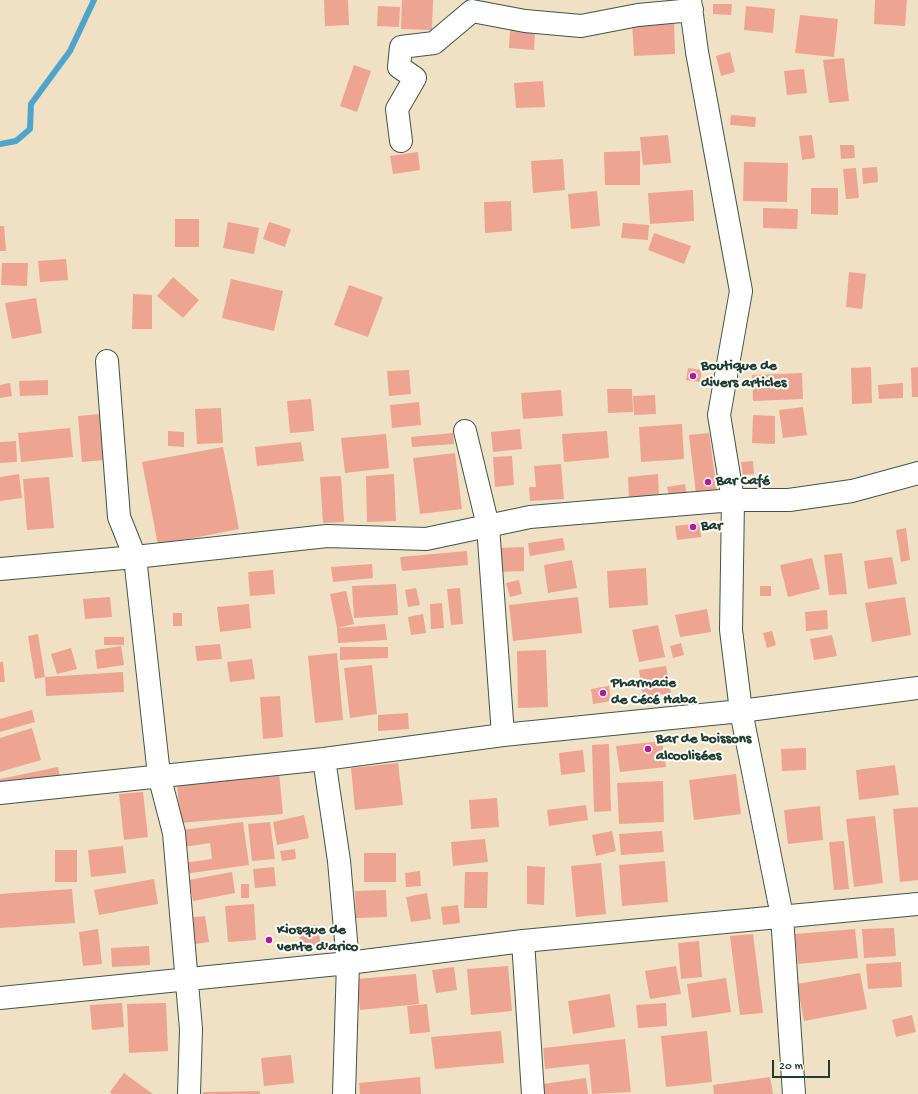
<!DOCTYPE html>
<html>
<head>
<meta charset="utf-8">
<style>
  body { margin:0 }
  #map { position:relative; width:918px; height:1094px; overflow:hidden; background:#f0e1c4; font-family:"Gochi Hand",sans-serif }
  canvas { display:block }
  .scale { position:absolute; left:772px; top:1060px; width:58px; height:18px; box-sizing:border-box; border:2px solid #1f3d34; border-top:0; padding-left:5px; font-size:12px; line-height:14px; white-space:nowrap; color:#1f3d34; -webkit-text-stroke:3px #fdfcf7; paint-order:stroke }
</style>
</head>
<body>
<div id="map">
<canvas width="918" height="1094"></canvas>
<div class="scale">20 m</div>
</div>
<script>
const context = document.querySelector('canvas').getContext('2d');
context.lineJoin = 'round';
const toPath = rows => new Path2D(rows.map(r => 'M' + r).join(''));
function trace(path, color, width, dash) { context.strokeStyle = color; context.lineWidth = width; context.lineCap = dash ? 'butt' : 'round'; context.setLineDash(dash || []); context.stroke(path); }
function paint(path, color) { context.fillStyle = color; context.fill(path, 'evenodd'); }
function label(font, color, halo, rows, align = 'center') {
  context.font = font + ' "Gochi Hand",sans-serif'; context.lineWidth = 4; context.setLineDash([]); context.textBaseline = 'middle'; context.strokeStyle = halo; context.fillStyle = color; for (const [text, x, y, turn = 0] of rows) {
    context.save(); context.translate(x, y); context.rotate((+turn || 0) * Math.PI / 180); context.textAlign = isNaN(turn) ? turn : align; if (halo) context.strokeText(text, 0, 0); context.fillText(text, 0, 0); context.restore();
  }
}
trace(toPath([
  [0,144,16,141,30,129,31,104,70,51,94,0]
]), '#4fa4cb', 6);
paint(toPath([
  [324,0,348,0,349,25,325,26],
  [402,0,433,0,432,30,401,29],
  [875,0,907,0,905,26,874,24],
  [713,4,732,4,731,15,713,14],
  [378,6,400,7,399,27,377,26],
  [746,6,775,9,773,33,744,30],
  [800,15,838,19,834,57,795,53],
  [674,19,675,54,634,56,632,22],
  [510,30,535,32,534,50,509,48],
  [730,52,735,72,721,76,716,56],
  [844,58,849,101,829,103,823,60],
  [354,65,371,71,357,112,340,106],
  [804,69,807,93,787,95,784,71],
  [543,81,545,107,516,108,514,83],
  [731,115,756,117,755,127,730,125],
  [668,135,671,163,643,165,640,137],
  [812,135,815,158,802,160,799,136],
  [840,145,854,145,855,158,841,159],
  [640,151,640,185,605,185,604,152],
  [418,152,420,170,393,174,390,156],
  [563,159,565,190,533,193,531,161],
  [744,162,788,163,787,202,743,201],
  [877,167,878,182,863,184,862,168],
  [856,168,859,198,846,199,843,169],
  [811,188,838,188,838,215,811,214],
  [693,190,694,221,650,224,648,193],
  [597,191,600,226,571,229,568,194],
  [511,201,512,231,485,233,484,202],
  [763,208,798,209,797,229,763,228],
  [175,219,199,219,199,247,175,247],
  [228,222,259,228,254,254,223,248],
  [269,222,291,229,285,247,263,239],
  [623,223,649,225,648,240,621,238],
  [0,226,4,226,6,251,0,251],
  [654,233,691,246,684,264,648,250],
  [66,259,68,280,40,282,38,261],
  [2,263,28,263,27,286,1,285],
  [849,272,866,274,862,309,846,307],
  [173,277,199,300,183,318,157,296],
  [231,279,283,291,274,331,222,318],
  [349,285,383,297,368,337,334,325],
  [133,294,152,295,152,329,132,329],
  [36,298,42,333,12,339,5,303],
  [871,367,872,403,852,404,851,368],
  [918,367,918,397,912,397,911,368],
  [688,368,702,370,700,382,686,380],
  [409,370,411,394,389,396,387,371],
  [802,373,803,399,753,401,752,375],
  [48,380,48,395,20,396,19,381],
  [10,383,12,396,0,398,0,385],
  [903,383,903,398,879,399,878,385],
  [607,389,632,389,633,412,608,413],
  [561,390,563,416,523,419,521,393],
  [655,395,656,414,634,415,633,396],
  [311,399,314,431,290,433,287,401],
  [419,402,421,425,392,428,390,405],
  [803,407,807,435,783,438,779,410],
  [221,408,223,443,197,444,195,409],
  [100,414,105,460,82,462,78,416],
  [753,415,775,416,775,444,752,443],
  [682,424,684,459,641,462,639,427],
  [70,428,73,457,21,462,18,433],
  [520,429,522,449,493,452,491,432],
  [168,431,184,432,184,447,168,446],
  [607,431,609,458,564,462,562,434],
  [453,433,454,444,412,447,411,437],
  [709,433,717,491,696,494,689,435],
  [386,434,389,468,345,473,341,438],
  [16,441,17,462,0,463,0,442],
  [301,442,304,461,257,466,255,447],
  [223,447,239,529,158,545,142,462],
  [455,453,462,509,420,514,413,458],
  [512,456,514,485,495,487,493,457],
  [753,461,754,474,743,475,741,462],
  [561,464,564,499,530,501,529,487,536,487,534,466],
  [19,474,22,498,0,501,0,477],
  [394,474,396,521,367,522,366,476],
  [658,474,659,496,629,498,628,477],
  [341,476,344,522,323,523,320,477],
  [49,477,54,528,27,530,23,479],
  [685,484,687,496,670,499,667,487],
  [700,523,701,537,677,540,675,526],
  [906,528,910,560,901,562,896,530],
  [563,538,565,550,530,556,528,543],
  [524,547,524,571,499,572,498,548],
  [467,551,468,565,402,571,400,557],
  [842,553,847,594,829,595,824,555],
  [892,557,897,584,868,589,864,561],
  [812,558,820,589,788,597,780,565],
  [572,560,577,588,548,593,544,565],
  [372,564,373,578,333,582,331,567],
  [646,568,648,605,609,608,607,571],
  [273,570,275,594,250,596,248,572],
  [519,580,522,594,510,597,506,583],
  [396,584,398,615,354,618,352,586],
  [760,586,771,586,771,596,760,596],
  [416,588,420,605,408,607,405,590],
  [460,588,463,624,451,625,447,589],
  [346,591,354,624,337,628,385,624,387,640,338,643,337,628,330,594],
  [110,597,112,617,85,619,83,599],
  [578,597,582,633,513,641,509,605],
  [905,597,911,635,872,642,865,603],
  [442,603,444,628,431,629,430,604],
  [249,604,251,628,220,632,217,607],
  [707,609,711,632,680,637,675,615],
  [827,610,828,629,806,631,805,612],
  [173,613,182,613,182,626,173,626],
  [423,614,426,633,411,635,408,617],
  [658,625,665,657,639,662,632,630],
  [772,631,776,645,767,648,763,633],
  [38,634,45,677,123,672,124,692,46,696,45,677,35,679,28,636],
  [832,635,837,656,814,660,810,639],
  [104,637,124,637,124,645,104,645],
  [681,643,684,655,673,658,670,646],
  [220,644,222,659,197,661,195,646],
  [121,646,124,665,97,669,95,650],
  [340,647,388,647,388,658,340,660],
  [71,648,77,669,57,674,51,654],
  [546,650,548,707,518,708,517,651],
  [337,653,343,720,315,723,308,656],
  [252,659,255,679,230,682,227,662],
  [0,662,3,662,5,682,0,682],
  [372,665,377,714,350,718,344,668],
  [666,666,671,693,643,698,639,670],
  [609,686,611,701,593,704,591,689],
  [280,696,283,737,263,739,260,697],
  [32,710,35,722,0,732,0,719],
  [408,713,409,729,378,731,378,715],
  [32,728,41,760,0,772,0,738],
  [662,741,666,767,620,772,616,746],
  [609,744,611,811,594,812,592,745],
  [806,748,806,770,782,771,781,749],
  [583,750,585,772,561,775,559,753],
  [398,763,403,805,355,810,351,768],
  [895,765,899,795,859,800,856,770],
  [58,767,60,777,0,790,0,779],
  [279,772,283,814,180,823,177,783],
  [736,774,741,814,694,820,689,780],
  [663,781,664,822,619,824,617,783],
  [143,792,148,837,124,840,119,794],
  [497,798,499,827,471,829,469,800],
  [586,805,588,820,549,826,547,810],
  [820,806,823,840,788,844,784,810],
  [918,807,918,880,900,882,893,809],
  [304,815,309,838,277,845,273,822],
  [875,816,883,883,854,887,846,819],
  [243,822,249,865,184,874,183,863,212,859,210,843,184,847,182,830],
  [270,822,275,859,252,861,248,824],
  [612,831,616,851,596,856,592,835],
  [662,831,664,852,621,855,619,834],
  [485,839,488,862,453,866,451,842],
  [844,841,849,889,834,890,829,842],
  [123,846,126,873,91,877,88,850],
  [295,849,296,859,282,861,280,851],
  [55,850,77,850,77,882,55,882],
  [364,853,396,853,396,882,364,882],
  [665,861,668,902,622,906,619,865],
  [601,863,606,914,576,917,571,866],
  [527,866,545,867,544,905,527,904],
  [274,867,276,886,255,888,253,869],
  [420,871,421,886,406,887,405,873],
  [232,872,235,893,193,901,189,880],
  [465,872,488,872,487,908,464,908],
  [154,879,158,904,99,915,94,890],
  [241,884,249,884,249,898,241,898],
  [72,889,75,923,0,928,0,894],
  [386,890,387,917,356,918,355,891],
  [427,893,431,919,411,922,406,897],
  [254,904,256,940,228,942,225,906],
  [458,905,460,923,443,925,441,907],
  [205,916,209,942,189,945,186,918],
  [317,925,321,944,302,948,298,928],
  [894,928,896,956,864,958,862,929],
  [98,929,102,964,83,966,79,932],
  [855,929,858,958,798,964,795,934],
  [753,934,763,1013,740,1015,730,936],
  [699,941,702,977,681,979,678,943],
  [149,946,150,965,112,967,111,948],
  [901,962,902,987,868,989,866,964],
  [508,966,512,1011,471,1015,467,969],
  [676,966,681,994,650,999,645,971],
  [454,967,457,990,436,993,432,970],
  [860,973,867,1009,804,1021,797,984],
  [416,974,419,1004,360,1010,357,979],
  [726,978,731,1012,692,1018,687,984],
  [610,994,615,1027,573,1034,568,1001],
  [122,1003,124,1027,92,1030,90,1005],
  [166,1003,168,1051,129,1053,127,1004],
  [666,1003,667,1026,638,1028,636,1005],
  [427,1004,430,1032,410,1034,407,1006],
  [912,1015,916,1032,896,1037,892,1020],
  [501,1031,504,1063,435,1069,431,1037],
  [707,1031,712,1082,666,1087,661,1036],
  [625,1039,631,1092,592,1094,589,1064,545,1069,543,1048],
  [291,1055,294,1083,264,1086,261,1058],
  [124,1073,153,1094,112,1094,110,1092],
  [420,1077,421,1094,360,1094,359,1083],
  [770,1077,773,1094,714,1094,713,1085],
  [586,1078,588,1094,544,1094,543,1084],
  [260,1091,260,1094,203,1094,203,1092]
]), '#eda493');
const minor = toPath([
  [690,0,697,52,741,291,719,415,733,500,731,630,741,711,782,916,794,1094],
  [401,141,397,109,415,78,399,67,401,47,434,43,472,11,525,21,581,26,638,15,692,10],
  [107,361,119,517,135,557,159,775,174,833,191,1029,189,1094],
  [465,431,488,526,503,735],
  [0,569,135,557,327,536,426,539,530,517,733,500,789,500,852,491,918,473],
  [324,759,339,861,348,963,344,1094],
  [0,793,324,759,503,735,741,711,918,688],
  [523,941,533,1094],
  [0,998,348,963,523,941,918,904]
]);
trace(minor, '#3e564a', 24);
trace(minor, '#fff', 22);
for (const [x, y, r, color] of [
  [693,376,4,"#b5179e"],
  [708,482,4,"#b5179e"],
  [693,527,4,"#b5179e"],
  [603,693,4,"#b5179e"],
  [648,749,4,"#b5179e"],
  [269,940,4,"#b5179e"]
]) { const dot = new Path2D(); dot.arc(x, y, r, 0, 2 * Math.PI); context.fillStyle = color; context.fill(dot); trace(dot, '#fdfcf7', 1.5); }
label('bold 15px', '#1f3d34', '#fdfcf7', [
  ["Boutique de",701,367],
  ["divers articles",701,384],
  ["Bar Café",716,482],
  ["Bar",701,527],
  ["Pharmacie",611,684],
  ["de Cécé Haba",611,701],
  ["Bar de boissons",656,740],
  ["alcoolisées",656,757],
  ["Kiosque de",277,931],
  ["vente d'arico",277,948]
], 'left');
</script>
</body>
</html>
